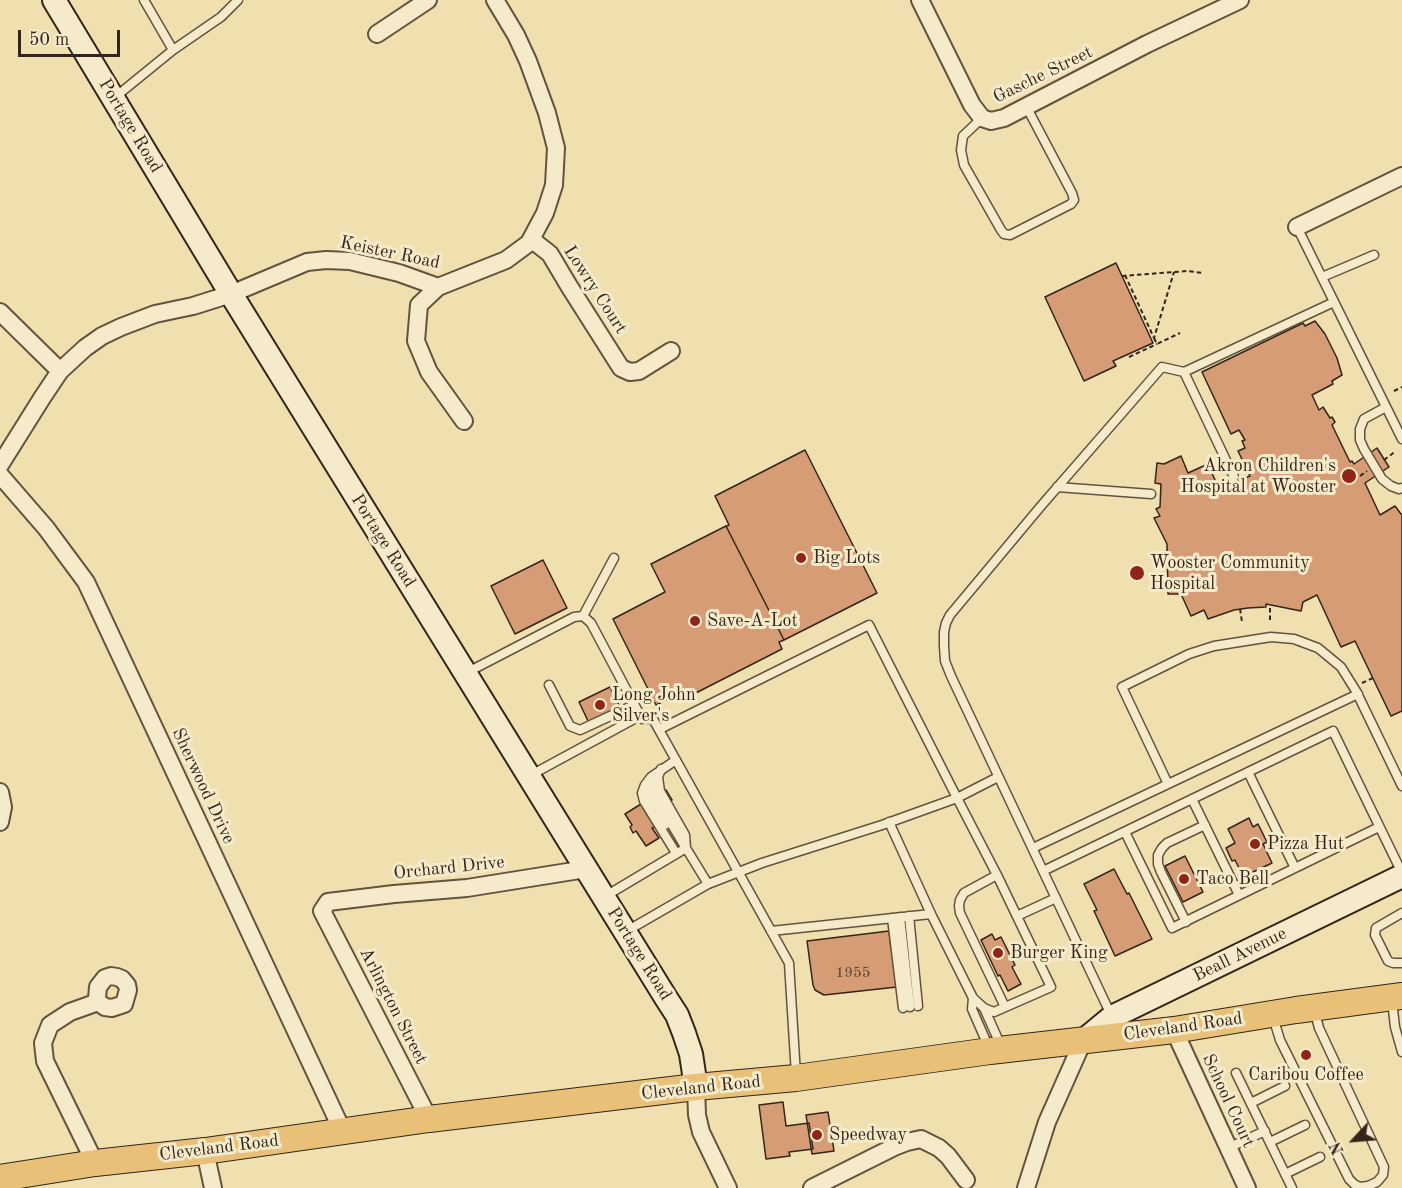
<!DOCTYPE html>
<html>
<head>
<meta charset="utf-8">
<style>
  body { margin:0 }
  #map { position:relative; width:1402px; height:1188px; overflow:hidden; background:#f0e0af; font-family:"Old Standard TT",serif }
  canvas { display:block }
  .north { position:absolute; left:1324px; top:1110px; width:60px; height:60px; -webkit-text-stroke:4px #f5ebcb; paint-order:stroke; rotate:244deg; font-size:16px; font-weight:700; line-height:24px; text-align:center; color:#342419 }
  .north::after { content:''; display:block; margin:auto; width:21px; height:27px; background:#342419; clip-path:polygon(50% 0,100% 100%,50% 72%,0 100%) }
  .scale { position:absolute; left:18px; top:30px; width:102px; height:27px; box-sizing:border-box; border:3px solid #342419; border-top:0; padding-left:8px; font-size:18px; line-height:21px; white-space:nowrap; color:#342419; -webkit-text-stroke:4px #f5ebcb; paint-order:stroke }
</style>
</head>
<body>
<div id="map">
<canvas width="1402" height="1188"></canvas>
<div class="north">N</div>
<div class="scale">50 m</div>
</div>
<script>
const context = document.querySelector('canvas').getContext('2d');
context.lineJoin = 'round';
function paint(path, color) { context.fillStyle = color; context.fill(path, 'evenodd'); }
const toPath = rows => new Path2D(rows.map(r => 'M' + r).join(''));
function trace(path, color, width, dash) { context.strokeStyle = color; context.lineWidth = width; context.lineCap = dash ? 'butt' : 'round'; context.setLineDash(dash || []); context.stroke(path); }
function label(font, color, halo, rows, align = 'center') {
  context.font = font + ' "Old Standard TT",serif'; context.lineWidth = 6; context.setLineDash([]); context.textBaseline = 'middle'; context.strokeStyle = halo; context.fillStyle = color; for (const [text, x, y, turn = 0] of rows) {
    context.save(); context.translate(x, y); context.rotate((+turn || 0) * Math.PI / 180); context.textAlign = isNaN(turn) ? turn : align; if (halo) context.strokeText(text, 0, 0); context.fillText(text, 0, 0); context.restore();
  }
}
const building = toPath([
  [1116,263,1153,343,1113,361,1116,366,1084,381,1045,297,1116,263],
  [1315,321,1325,334,1337,358,1342,375,1332,381,1333,384,1312,395,1319,410,1323,407,1330,418,1332,417,1335,422,1332,425,1350,462,1352,461,1354,464,1377,448,1389,467,1365,483,1380,515,1395,506,1401,514,1402,514,1402,711,1391,716,1355,641,1341,647,1317,595,1303,602,1301,611,1266,604,1266,607,1248,608,1234,610,1208,619,1204,610,1191,616,1181,594,1168,594,1167,544,1154,518,1160,516,1156,509,1160,507,1161,484,1155,483,1157,463,1164,464,1181,456,1188,473,1208,464,1219,489,1250,476,1238,451,1245,448,1242,441,1245,440,1239,430,1231,434,1202,372,1303,323,1305,326,1315,321],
  [805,450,877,593,784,640,726,526,729,525,715,496,805,450],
  [726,526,784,640,779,642,782,649,686,698,682,692,656,705,613,619,665,592,651,564,726,526],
  [543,560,567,608,515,634,491,586,543,560],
  [610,687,620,707,589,723,579,702,610,687],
  [666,790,672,800,648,815,655,827,652,828,659,838,646,846,636,831,633,833,630,827,632,825,625,814,641,804,642,805,666,790],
  [1249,818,1253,827,1258,824,1267,842,1263,844,1272,863,1251,873,1250,871,1242,874,1235,860,1232,861,1226,848,1235,843,1228,829,1249,818],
  [1185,856,1203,892,1183,902,1165,866,1185,856],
  [1114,869,1127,894,1129,893,1152,939,1115,956,1094,911,1097,910,1084,884,1114,869],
  [889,931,891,949,902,948,897,987,824,995,815,990,813,985,807,941,889,931],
  [992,934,995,940,1001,937,1015,965,1012,967,1021,984,1008,991,1000,975,998,976,981,940,992,934],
  [783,1102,786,1126,809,1123,813,1149,789,1152,790,1156,766,1159,759,1105,783,1102],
  [828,1112,834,1151,812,1154,806,1115,828,1112]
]);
paint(building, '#d69c76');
trace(building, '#342419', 1.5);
const lane = toPath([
  [144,0,173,50],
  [114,98,173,50,221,17,238,0],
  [982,118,963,136,961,150,964,165,1001,230,1004,234,1010,235,1071,204,1074,200,1072,193,1026,106],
  [1297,227,1402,439],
  [1322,277,1374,255],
  [1184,372,1234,477],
  [1386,407,1364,419,1360,429,1360,440,1364,449,1382,479,1391,486,1399,489,1402,488],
  [1057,487,1151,494],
  [583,616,614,558],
  [466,673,574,617,583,616,591,623,642,719],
  [549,685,570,726,580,730,634,705],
  [660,729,869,625,957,798,997,875,1051,987,994,1012,984,1008],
  [661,769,658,777,660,791,685,835,686,848],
  [1248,772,1295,868],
  [531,775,636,718,653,719,789,963,796,1075],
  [653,782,653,787,654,795,684,845],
  [1168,784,1122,687,1189,654,1214,646,1271,637,1294,639,1318,648,1341,667,1356,691,1402,786],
  [648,788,649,798,665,825],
  [1192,799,1239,895],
  [889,822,931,914,973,998,984,1008,1001,1046],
  [1125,832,1172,928,1379,827],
  [1033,848,1358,694],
  [676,853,644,801,642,793,645,785,651,777,676,760],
  [1043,871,1333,731,1402,873],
  [997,875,964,893,960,900,959,906,960,913,1005,1007],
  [604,897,686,848,708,884],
  [1402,913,1376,928,1375,935,1388,961,1393,963,1402,963],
  [909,916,918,1006],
  [1017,916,1056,898],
  [900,917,910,1007],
  [892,918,903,1008],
  [1186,922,1161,872,1158,864,1158,855,1162,848,1167,843,1205,825],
  [771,931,931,914],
  [625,932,708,884,762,863,882,825,957,798,998,777],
  [973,998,972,1009,989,1048],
  [1392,1001,1395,1027,1402,1052],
  [1112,1017,951,676,945,661,944,646,944,632,946,623,950,615,1041,506,1162,367,1184,372,1334,302],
  [1273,1017,1280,1040,1349,1179,1354,1184,1359,1187,1368,1186,1377,1182,1383,1175,1384,1167,1319,1028,1314,1009],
  [1236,1073,1292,1188],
  [1251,1103,1285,1086],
  [1270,1142,1305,1125],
  [1228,1148,1265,1131],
  [1285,1174,1320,1157]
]);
const street = toPath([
  [920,0,972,105,982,118,991,121,1004,118,1147,44,1240,0],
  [377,34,428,0],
  [1297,227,1402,176],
  [531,239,550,254,569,286,621,368,630,372,639,371,671,351],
  [438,287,419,305,416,341,429,372,464,421],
  [0,312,60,371],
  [0,465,42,398,60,371,85,348,102,336,121,327,155,314,193,306,231,294,307,262,326,260,350,261,399,273,438,287,506,260,529,243,545,213,554,185,556,148,547,113,528,61,516,35,495,0],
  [0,475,46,528,86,582,343,1132],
  [0,792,3,807,0,822],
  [1174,1030,1247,1188],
  [696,1087,697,1115,701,1132,728,1188],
  [429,1119,322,911,328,902,394,894,467,888,586,869],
  [205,1151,213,1188],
  [95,1163,45,1061,43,1043,50,1025,70,1012,98,1002,105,1007,112,1008,124,1004,128,990,127,985,122,979,117,977,111,976,105,978,98,987,97,998,98,1002],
  [812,1188,894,1147,907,1142,921,1139,939,1148,948,1156,966,1180],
  [1026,1188,1047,1122,1083,1041]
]);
const secondary = toPath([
  [54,0,231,294,666,998,677,1015,684,1033,691,1054,696,1087],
  [1083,1041,1112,1017,1402,876]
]);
const primary = toPath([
  [0,1178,95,1163,205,1151,429,1119,696,1087,796,1078,990,1051,1174,1030,1296,1010,1402,996]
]);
trace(lane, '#63533e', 11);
trace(street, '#63533e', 20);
trace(secondary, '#342419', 26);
trace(primary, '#342419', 28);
trace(toPath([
  [1125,275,1154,338,1174,272],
  [1122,276,1187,271,1203,273],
  [1154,338,1157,344,1180,333],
  [1129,357,1157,344],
  [1394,391,1402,387],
  [1384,460,1396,451],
  [1360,476,1367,471],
  [1240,609,1242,622],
  [1270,620,1270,605],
  [1362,683,1373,678]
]), '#342419', 2, [4.5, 3]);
trace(lane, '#f5ebcb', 8);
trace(street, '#f5ebcb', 16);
trace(secondary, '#f5ebcb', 22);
trace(primary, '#e8c078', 26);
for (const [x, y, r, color] of [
  [1349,476,8,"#8f2418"],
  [801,558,6,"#8f2418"],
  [1137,573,8,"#8f2418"],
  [695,621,6,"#8f2418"],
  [600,705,6,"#8f2418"],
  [1255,844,6,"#8f2418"],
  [1184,879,6,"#8f2418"],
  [998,953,6,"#8f2418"],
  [1306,1055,6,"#8f2418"],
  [817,1135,6,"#8f2418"]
]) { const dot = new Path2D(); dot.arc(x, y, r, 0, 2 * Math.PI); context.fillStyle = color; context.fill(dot); trace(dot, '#f5ebcb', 2); }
label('15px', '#5c4230', null, [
  ["1955",853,973]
]);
label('18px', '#342419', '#f5ebcb', [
  ["Gasche Street",1043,75,-26],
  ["Portage Road",130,126,59],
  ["Keister Road",390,253,12],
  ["Lowry Court",595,290,57],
  ["Portage Road",383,541,58],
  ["Sherwood Drive",203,786,65],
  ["Orchard Drive",449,868,-6],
  ["Portage Road",639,954,58],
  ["Beall Avenue",1240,955,-26],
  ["Arlington Street",393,1006,63],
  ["Cleveland Road",1183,1027,-8],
  ["Cleveland Road",701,1088,-6],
  ["School Court",1228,1101,65],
  ["Cleveland Road",219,1148,-7]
]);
label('18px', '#342419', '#f5ebcb', [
  ["Akron Children's",1336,466,"right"],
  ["Hospital at Wooster",1336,487,"right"],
  ["Big Lots",813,558],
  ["Wooster Community",1150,563],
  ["Hospital",1150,584],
  ["Save-A-Lot",707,621],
  ["Long John",612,695],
  ["Silver's",612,716],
  ["Pizza Hut",1267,844],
  ["Taco Bell",1196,879],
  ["Burger King",1010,953],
  ["Caribou Coffee",1306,1075,"center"],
  ["Speedway",829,1135]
], 'left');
</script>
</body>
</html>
